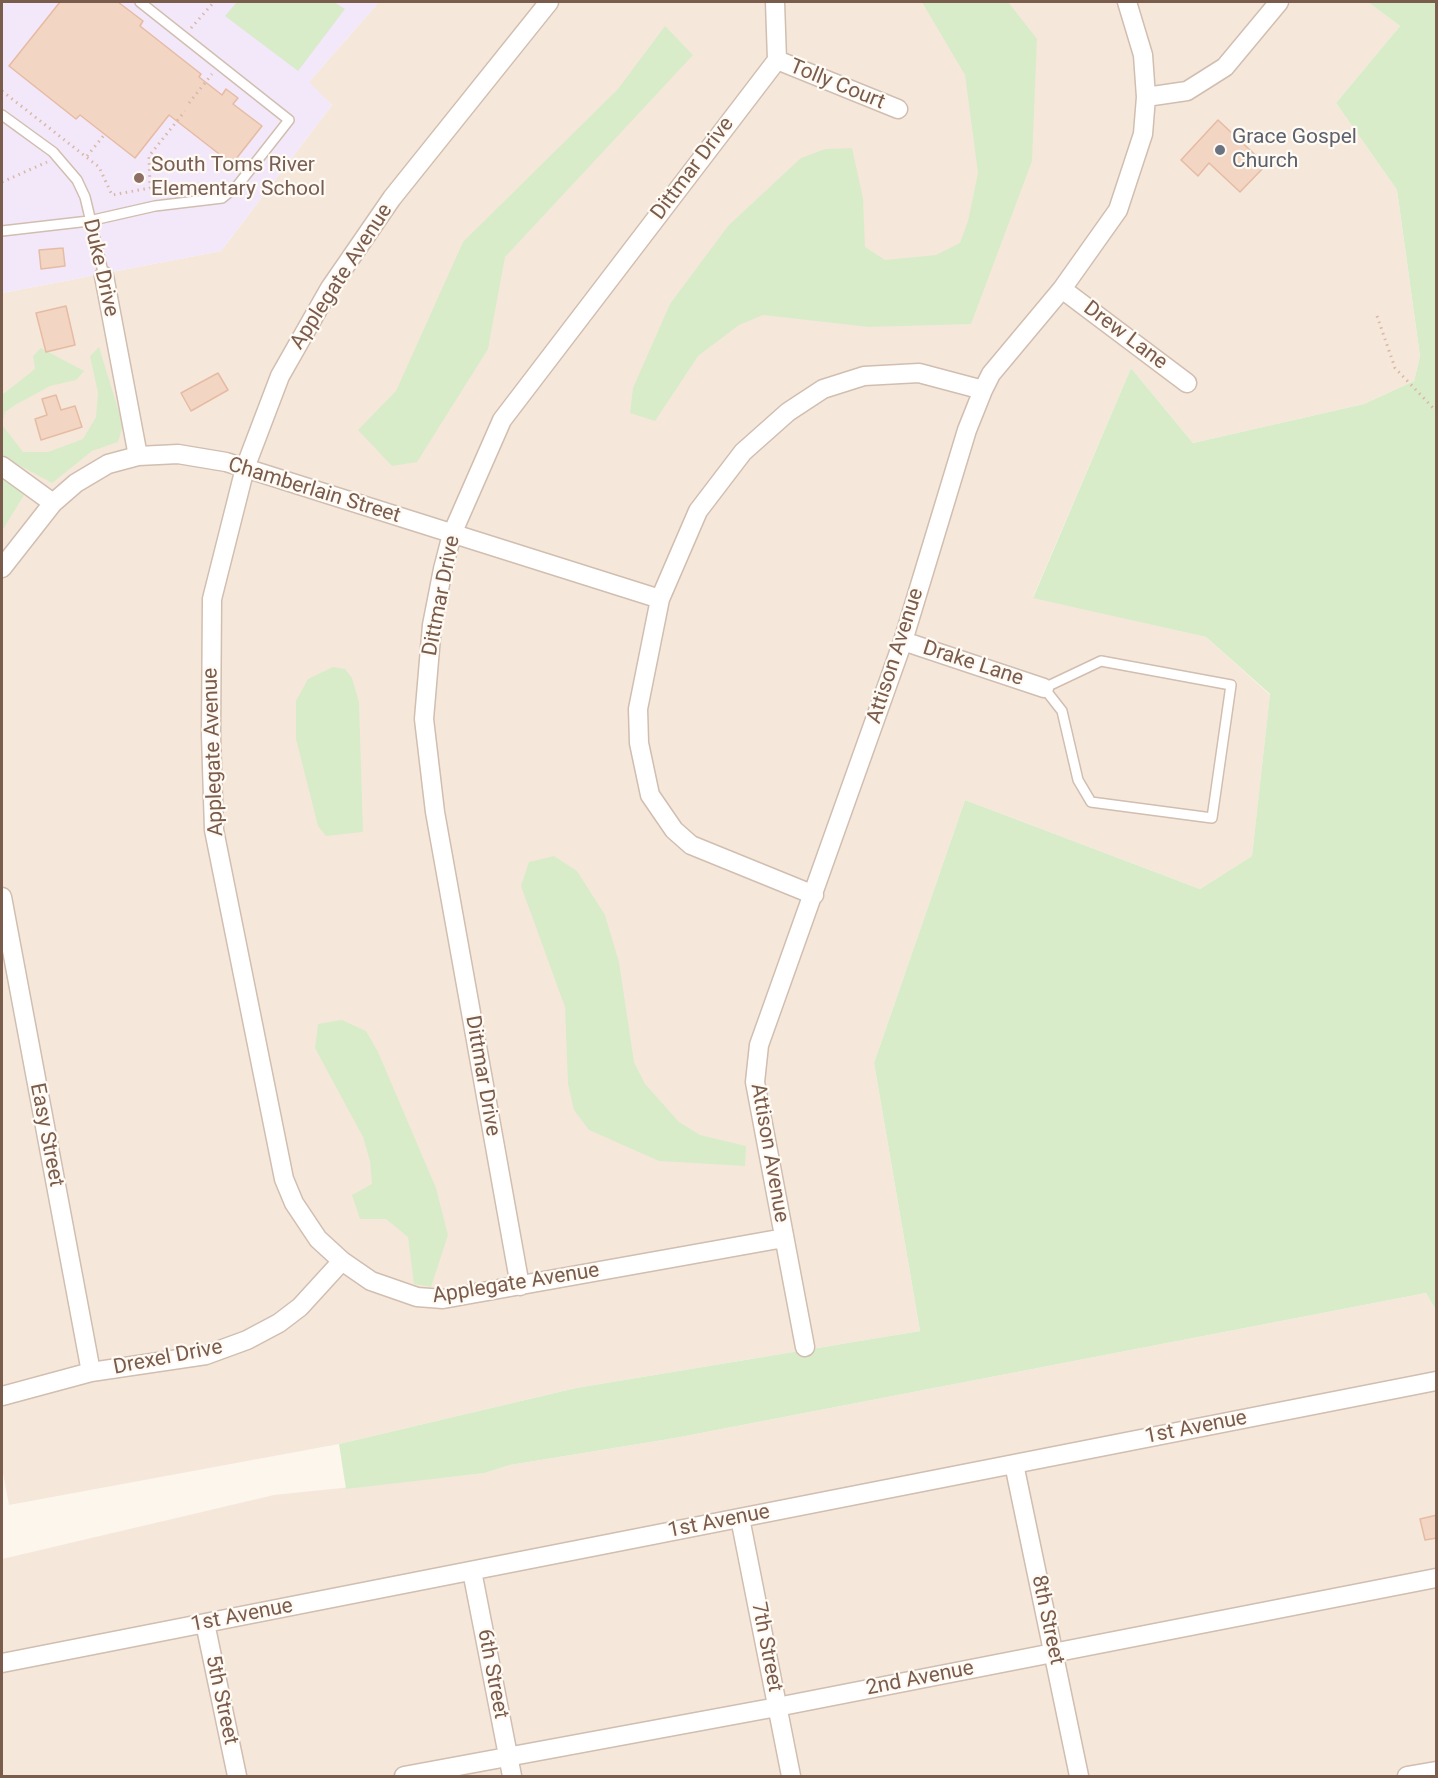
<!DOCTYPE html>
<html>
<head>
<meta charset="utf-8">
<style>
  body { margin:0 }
  #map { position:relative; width:1438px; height:1778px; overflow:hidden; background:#fdf6ec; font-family:Roboto,sans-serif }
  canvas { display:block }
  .frame { position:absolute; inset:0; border:3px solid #7a5c4d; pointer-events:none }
</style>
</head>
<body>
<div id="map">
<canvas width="1438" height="1778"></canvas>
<div class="frame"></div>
</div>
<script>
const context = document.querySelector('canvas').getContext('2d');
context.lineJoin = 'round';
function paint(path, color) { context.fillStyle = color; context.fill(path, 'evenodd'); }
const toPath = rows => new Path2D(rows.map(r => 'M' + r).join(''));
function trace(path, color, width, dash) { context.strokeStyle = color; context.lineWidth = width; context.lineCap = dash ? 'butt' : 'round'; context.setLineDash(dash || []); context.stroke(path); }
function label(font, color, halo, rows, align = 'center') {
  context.font = font + ' Roboto,sans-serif'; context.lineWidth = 4.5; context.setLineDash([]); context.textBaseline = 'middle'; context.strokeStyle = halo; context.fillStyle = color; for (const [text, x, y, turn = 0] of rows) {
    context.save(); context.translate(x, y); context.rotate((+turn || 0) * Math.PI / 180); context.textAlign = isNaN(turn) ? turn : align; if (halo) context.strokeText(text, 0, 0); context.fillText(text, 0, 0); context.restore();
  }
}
paint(toPath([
  [379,2,1368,2,1400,26,1336,103,1397,190,1420,356,1414,381,1364,404,1193,443,1131,368,1033,597,1206,637,1270,695,1252,856,1200,889,965,800,874,1063,920,1331,576,1388,339,1444,9,1505,2,1468,2,293,221,251,332,105,308,83],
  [1426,1293,1436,1310,1436,1776,2,1776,2,1559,274,1495,485,1473,510,1465,675,1438]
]), '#f5e8da');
paint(toPath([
  [2,2,379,2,309,82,332,105,221,251,2,293]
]), '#f3e8fa');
paint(toPath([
  [237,2,334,2,345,9,298,71,225,16],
  [922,2,1008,2,1037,39,1032,161,971,324,869,327,763,315,739,325,698,356,655,421,630,413,633,388,670,304,728,226,801,158,825,149,852,148,863,198,865,247,885,260,936,255,960,243,968,221,978,173,965,75],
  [1368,2,1436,2,1436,1310,1426,1293,675,1438,510,1465,485,1473,346,1489,339,1444,576,1388,920,1331,874,1063,965,800,1200,889,1252,856,1270,694,1206,637,1033,598,1131,368,1193,443,1364,404,1414,381,1420,356,1397,190,1336,103,1400,26],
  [665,26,693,55,505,257,488,349,417,462,392,466,358,430,396,391,463,242,618,89],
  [99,347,123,425,118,442,92,451,52,483,2,456,2,395,35,369,33,356,41,348,84,371,76,380,50,386,15,405,5,412,2,425,23,452,48,452,83,439,96,417,98,393,90,356],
  [2,467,27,490,2,531],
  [333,667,345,669,352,678,359,702,363,832,326,836,318,826,296,739,296,701,308,679],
  [554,856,577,871,605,915,619,962,634,1062,645,1084,679,1122,700,1135,746,1146,745,1166,659,1161,589,1130,574,1110,568,1084,565,1007,521,886,529,862],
  [342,1020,366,1031,378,1052,436,1188,448,1235,431,1287,414,1284,408,1237,386,1219,360,1219,352,1195,372,1184,370,1161,363,1137,315,1048,318,1024]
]), '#d8ecc9');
const building = toPath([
  [60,2,118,2,143,21,140,26,201,74,199,77,222,95,226,89,238,98,233,104,262,126,232,164,169,115,135,158,80,115,76,119,9,66,60,2],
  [1218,120,1266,165,1240,192,1209,163,1198,176,1181,160,1218,120],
  [63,248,65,266,41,269,39,250,63,248],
  [66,306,75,345,46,352,36,313,66,306],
  [218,373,228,390,191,411,181,393,218,373],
  [56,395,61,410,75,406,82,427,41,440,35,419,47,415,42,399,56,395],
  [1437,1515,1437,1538,1425,1540,1420,1519,1437,1515]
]);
paint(building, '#f3d5c3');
trace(building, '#e6bba3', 1.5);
const lane = toPath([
  [2,115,53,152,77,180,85,197,104,276],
  [2,231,89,221,155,206,222,198,238,185,289,120,140,2],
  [1101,661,1231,685,1212,818,1091,802,1078,780,1062,711,1044,688,1101,661]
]);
const street = toPath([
  [549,2,392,198,330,288,280,376,245,468,212,599,211,735,214,830,284,1179,294,1203,318,1239,342,1261,371,1281,417,1297,443,1299,784,1238],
  [777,60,898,109],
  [1146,97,1187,91,1225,67,1279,2],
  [104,276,138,456],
  [1062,289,1187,383],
  [2,466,53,503],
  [2,568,53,503,76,483,108,464,138,456,178,454,226,462,660,599],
  [903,641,1044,688],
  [814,895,691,845,674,830,650,795,639,743,638,709,660,599,698,511,743,452,788,412,823,389,864,376,919,373,983,390],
  [2,897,91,1372],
  [520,1286,435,812,424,719,432,625,443,569,452,534,502,420,777,60,775,2],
  [805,1347,755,1082,759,1045,903,641,967,430,983,390,991,374,1062,289,1118,210,1143,134,1146,97,1143,55,1127,2],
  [2,1396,91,1372,206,1355,247,1340,279,1323,300,1307,342,1261],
  [1014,1464,1079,1776],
  [740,1518,791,1776],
  [472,1571,512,1776],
  [205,1623,237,1776],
  [2,1663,1436,1381],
  [404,1776,777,1707,1436,1578],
  [1407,1776,1436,1771]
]);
trace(lane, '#d1beb0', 12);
trace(street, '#d1beb0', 21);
trace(toPath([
  [191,28,214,2],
  [2,91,99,167,112,195,150,188,149,156,185,111],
  [189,103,212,74],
  [87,156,105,134],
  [2,182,47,162],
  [1377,316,1395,368,1436,411]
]), '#d9b8a5', 3, [1.5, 4.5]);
trace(lane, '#fff', 9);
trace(street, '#fff', 18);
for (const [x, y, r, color] of [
  [1220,150,6,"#6b7280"],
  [139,178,6,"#8d6e63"]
]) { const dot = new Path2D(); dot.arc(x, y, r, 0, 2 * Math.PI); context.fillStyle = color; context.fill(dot); trace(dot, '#fffaf3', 2); }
label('21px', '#7a5c4d', '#fffaf3', [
  ["Tolly Court",837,85,22],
  ["Dittmar Drive",693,169,-53],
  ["Duke Drive",100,268,77],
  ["Applegate Avenue",342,277,-57],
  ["Drew Lane",1125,336,37],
  ["Chamberlain Street",314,491,17],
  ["Dittmar Drive",442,596,-79],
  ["Attison Avenue",896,656,-72],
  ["Drake Lane",973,664,18],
  ["Applegate Avenue",214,752,-92],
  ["Dittmar Drive",482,1076,80],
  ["Easy Street",46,1135,79],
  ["Attison Avenue",769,1153,80],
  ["Applegate Avenue",516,1284,-9],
  ["Drexel Drive",168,1358,-11],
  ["1st Avenue",1196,1428,-11],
  ["1st Avenue",719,1522,-11],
  ["1st Avenue",242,1616,-11],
  ["8th Street",1047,1620,78],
  ["7th Street",766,1647,79],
  ["6th Street",492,1674,79],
  ["2nd Avenue",920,1679,-11],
  ["5th Street",221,1700,78]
]);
label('21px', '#5b616d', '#fffaf3', [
  ["Grace Gospel",1232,138],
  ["Church",1232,162]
], 'left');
label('21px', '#785e54', '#fffaf3', [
  ["South Toms River",151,166],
  ["Elementary School",151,190]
], 'left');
</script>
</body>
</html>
